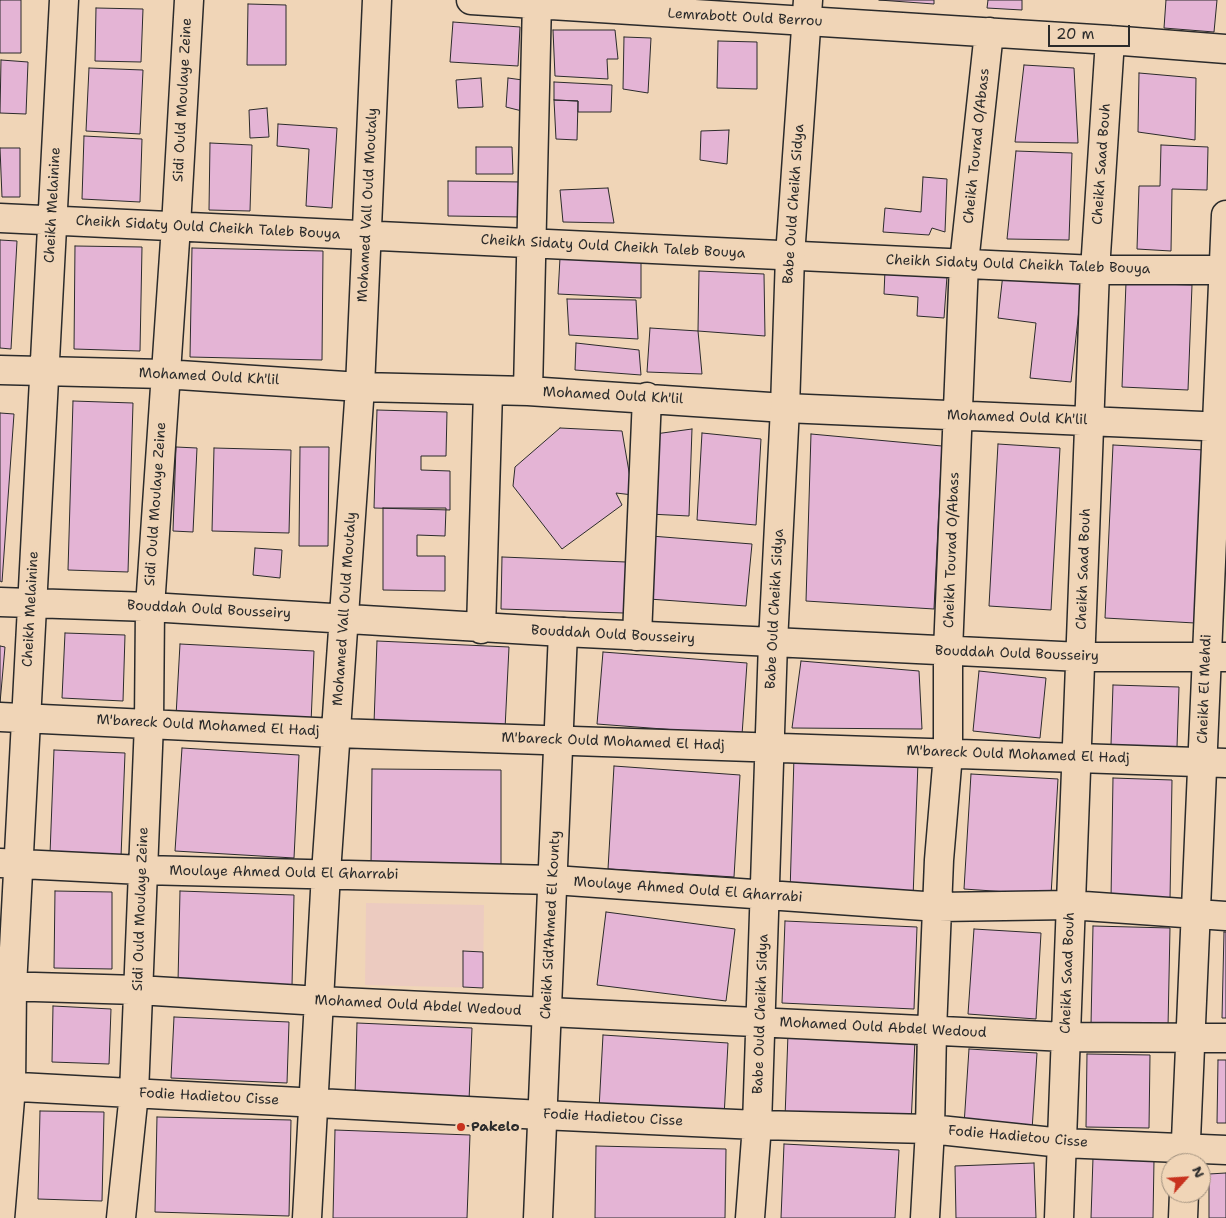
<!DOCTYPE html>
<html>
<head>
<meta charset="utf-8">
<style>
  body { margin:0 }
  #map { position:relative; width:1226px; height:1218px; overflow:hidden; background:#f0d5b7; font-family:"Shantell Sans",sans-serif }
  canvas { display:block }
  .north { position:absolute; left:1161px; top:1153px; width:50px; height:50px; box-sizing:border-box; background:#f0d5b7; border:1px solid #a1917f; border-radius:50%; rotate:64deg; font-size:14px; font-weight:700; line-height:20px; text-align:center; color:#2b2b2b }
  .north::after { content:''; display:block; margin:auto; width:18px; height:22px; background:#c8321e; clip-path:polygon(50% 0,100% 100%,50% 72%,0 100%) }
  .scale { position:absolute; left:1048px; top:25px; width:82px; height:22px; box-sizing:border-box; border:2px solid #2b2b2b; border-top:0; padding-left:6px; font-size:15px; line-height:18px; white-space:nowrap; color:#2b2b2b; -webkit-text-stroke:4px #f0d5b7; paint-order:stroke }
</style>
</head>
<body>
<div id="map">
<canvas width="1226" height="1218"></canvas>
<div class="north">N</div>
<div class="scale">20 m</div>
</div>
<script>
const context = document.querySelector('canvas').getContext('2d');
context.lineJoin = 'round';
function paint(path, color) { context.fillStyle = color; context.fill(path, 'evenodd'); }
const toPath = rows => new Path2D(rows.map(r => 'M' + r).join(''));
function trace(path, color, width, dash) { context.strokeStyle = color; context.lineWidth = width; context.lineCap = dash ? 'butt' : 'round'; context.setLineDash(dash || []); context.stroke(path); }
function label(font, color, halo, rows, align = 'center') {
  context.font = font + ' "Shantell Sans",sans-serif'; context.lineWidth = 5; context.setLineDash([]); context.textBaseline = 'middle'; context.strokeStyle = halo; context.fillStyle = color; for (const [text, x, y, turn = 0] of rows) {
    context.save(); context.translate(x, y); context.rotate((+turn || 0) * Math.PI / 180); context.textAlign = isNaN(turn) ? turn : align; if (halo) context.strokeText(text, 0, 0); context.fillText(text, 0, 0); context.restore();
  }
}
paint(toPath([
  [366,903,484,905,483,988,365,985]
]), '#eccbc0');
const building = toPath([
  [0,0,21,0,21,53,0,53,0,0],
  [879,0,934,0,934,4,879,0],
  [988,0,1022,0,1022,10,987,8,988,0],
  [1166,0,1217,0,1214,32,1164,28,1166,0],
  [248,4,286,5,286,65,247,65,248,4],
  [96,8,143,9,141,62,95,61,96,8],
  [453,22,520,27,518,66,450,62,453,22],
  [553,30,615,30,618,59,607,59,608,79,555,76,553,30],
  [624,37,651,38,648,93,623,89,624,37],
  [718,41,757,42,757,89,717,88,718,41],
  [1,60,28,62,26,114,0,113,1,60],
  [1024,65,1074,68,1078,143,1015,142,1024,65],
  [89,68,143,70,140,134,86,131,89,68],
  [1139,73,1196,78,1195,140,1138,132,1139,73],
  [481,78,483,107,458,108,456,80,481,78],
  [508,78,530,81,526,112,506,107,508,78],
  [554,82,612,85,611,112,578,112,578,101,554,100,554,82],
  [554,100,578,101,577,140,556,139,554,100],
  [267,108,269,137,250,138,249,110,267,108],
  [278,124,337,128,332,208,306,206,309,149,277,146,278,124],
  [729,130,727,164,700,160,701,131,729,130],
  [84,136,142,139,140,202,82,199,84,136],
  [210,143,252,145,250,211,209,210,210,143],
  [1161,145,1208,147,1207,190,1172,189,1171,251,1137,249,1139,186,1160,186,1161,145],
  [476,147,512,147,513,174,476,174,476,147],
  [0,148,20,148,20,197,2,197,0,148],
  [1016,151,1072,153,1069,240,1007,239,1016,151],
  [923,177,947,179,945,232,932,228,929,235,883,232,885,208,921,212,923,177],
  [448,181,523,182,523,217,448,216,448,181],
  [608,188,614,223,563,222,560,190,608,188],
  [0,240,17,241,11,349,0,348,0,240],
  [75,246,142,247,140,351,74,349,75,246],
  [192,248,323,251,322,360,190,357,192,248],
  [560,258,641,261,641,298,558,294,560,258],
  [885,270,947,276,944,318,917,316,918,297,884,294,885,270],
  [699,271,764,274,765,336,698,331,699,271],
  [1003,274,1082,283,1071,382,1030,378,1036,323,998,318,1003,274],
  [1126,283,1192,285,1188,390,1122,387,1126,283],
  [567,299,636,300,638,339,569,335,567,299],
  [650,328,698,331,702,374,647,372,650,328],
  [576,343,639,350,641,375,575,370,576,343],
  [73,401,133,403,128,572,68,570,73,401],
  [377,410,447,412,446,456,421,456,421,470,450,471,450,510,374,508,377,410],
  [0,413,14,414,2,582,0,581,0,413],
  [560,428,622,431,633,495,616,493,622,505,562,549,513,486,515,467,560,428],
  [692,429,689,516,649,514,655,434,692,429],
  [702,433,761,439,756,525,697,520,702,433],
  [811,434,942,446,934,609,806,601,811,434],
  [998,444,1060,448,1051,610,989,606,998,444],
  [1113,445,1204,450,1195,623,1105,618,1113,445],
  [176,447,197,448,193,532,173,531,176,447],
  [300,447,329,447,328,546,299,546,300,447],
  [214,448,291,450,289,533,212,531,214,448],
  [383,508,446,508,445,536,417,535,417,556,445,556,445,591,383,590,383,508],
  [651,536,752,544,746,606,649,599,651,536],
  [255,548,282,550,280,578,253,575,255,548],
  [502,557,626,562,624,613,501,609,502,557],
  [65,633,125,635,123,701,62,698,65,633],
  [377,641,509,647,505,729,374,723,377,641],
  [180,644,314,651,311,723,176,716,180,644],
  [0,646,5,647,0,703,0,646],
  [603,652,747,663,742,735,597,724,603,652],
  [801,661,919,671,922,729,792,728,801,661],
  [979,671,1046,678,1040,738,973,731,979,671],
  [1113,685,1179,687,1177,747,1111,745,1113,685],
  [182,748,299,755,294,858,175,851,182,748],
  [54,750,125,753,121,857,50,854,54,750],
  [794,757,918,762,913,898,790,893,794,757],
  [614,766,740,775,734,877,608,869,614,766],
  [372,769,501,770,501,868,371,866,372,769],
  [971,774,1058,779,1051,895,964,889,971,774],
  [1113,778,1172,780,1170,900,1111,899,1113,778],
  [55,891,112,892,112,969,54,968,55,891],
  [180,891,294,895,292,986,178,982,180,891],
  [606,912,735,929,726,1001,597,985,606,912],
  [785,921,917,927,914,1009,782,1003,785,921],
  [1093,926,1170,928,1168,1027,1091,1025,1093,926],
  [974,929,1041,933,1036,1019,968,1014,974,929],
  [1224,932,1226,932,1226,1018,1222,1018,1224,932],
  [463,951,483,952,483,988,463,987,463,951],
  [53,1006,111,1009,109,1064,52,1062,53,1006],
  [174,1017,289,1022,287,1083,171,1078,174,1017],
  [357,1023,472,1028,469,1101,355,1096,357,1023],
  [788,1034,915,1040,911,1124,785,1118,788,1034],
  [603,1035,728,1043,724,1117,599,1109,603,1035],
  [969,1049,1037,1053,1032,1130,964,1125,969,1049],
  [1087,1054,1150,1055,1149,1128,1086,1127,1087,1054],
  [1218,1060,1226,1060,1226,1123,1217,1123,1218,1060],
  [40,1111,104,1112,102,1201,38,1199,40,1111],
  [157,1117,291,1120,289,1216,155,1212,157,1117],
  [335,1130,470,1135,467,1218,333,1218,335,1130],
  [784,1144,899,1150,895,1218,781,1218,784,1144],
  [596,1146,726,1149,725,1218,595,1218,596,1146],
  [1093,1158,1154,1160,1153,1218,1091,1218,1093,1158],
  [1034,1163,1036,1218,956,1218,955,1166,1034,1163],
  [1226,1173,1226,1218,1209,1218,1209,1174,1226,1173]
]);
paint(building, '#e4b4d5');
trace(building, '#2b2b2b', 1);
const street = toPath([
  [471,0,1110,40,1226,49],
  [0,218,1095,270,1226,270],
  [0,370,164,374,360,387,528,391,785,408,1226,427],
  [528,391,537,0],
  [0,602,150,607,563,632],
  [481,629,488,391],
  [637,636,647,397],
  [0,717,336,733,1226,763],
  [0,863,142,870,554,880,938,907,1070,905,1226,916],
  [0,986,138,990,320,1001,1066,1037,1226,1038],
  [0,1086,542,1115,757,1125,930,1129,1062,1143,1226,1150],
  [1185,1163,1226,215],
  [0,1218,11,1087,12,986,64,0],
  [121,1218,134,1093,149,723,150,607,176,226,189,0],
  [307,1218,326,873,360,387,377,0],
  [750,1218,757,1125,773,642,1081,657,1226,657],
  [925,1218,930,1129,932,1031,939,860,948,754,948,651,964,263,989,32],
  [1059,1218,1095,270,1110,40],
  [1183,1218,1184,1193]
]);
const secondary = toPath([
  [538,1218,563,632,773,642,785,408,790,256,808,0]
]);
trace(street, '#2b2b2b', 31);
trace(secondary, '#2b2b2b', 31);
trace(street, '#f0d5b7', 28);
trace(secondary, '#f0d5b7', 28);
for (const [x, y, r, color] of [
  [461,1127,5,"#c8321e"]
]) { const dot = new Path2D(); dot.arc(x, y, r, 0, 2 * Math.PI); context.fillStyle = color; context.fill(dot); trace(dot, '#f0d5b7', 2); }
label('14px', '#2b2b2b', '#f0d5b7', [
  ["Lemrabott Ould Berrou",745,18,3],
  ["Sidi Ould Moulaye Zeine",183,100,-87],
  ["Cheikh Tourad O/Abass",977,146,-84],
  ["Cheikh Saad Bouh",1102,164,-86],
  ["Babe Ould Cheikh Sidya",794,204,-86],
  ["Cheikh Melainine",53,205,-87],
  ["Mohamed Vall Ould Moutaly",368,205,-87],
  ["Cheikh Sidaty Ould Cheikh Taleb Bouya",208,228,3],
  ["Cheikh Sidaty Ould Cheikh Taleb Bouya",613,247,3],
  ["Cheikh Sidaty Ould Cheikh Taleb Bouya",1018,265,2],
  ["Mohamed Ould Kh'lil",209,377,3],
  ["Mohamed Ould Kh'lil",613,396,3],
  ["Mohamed Ould Kh'lil",1017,418,2],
  ["Sidi Ould Moulaye Zeine",156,504,-86],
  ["Cheikh Tourad O/Abass",952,550,-88],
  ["Cheikh Saad Bouh",1084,569,-88],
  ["Cheikh Melainine",31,609,-87],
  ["Mohamed Vall Ould Moutaly",345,609,-86],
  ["Babe Ould Cheikh Sidya",775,609,-87],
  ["Bouddah Ould Bousseiry",209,610,3],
  ["Bouddah Ould Bousseiry",613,635,3],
  ["Bouddah Ould Bousseiry",1017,654,2],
  ["Cheikh El Mehdi",1205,689,-88],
  ["M'bareck Ould Mohamed El Hadj",208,726,3],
  ["M'bareck Ould Mohamed El Hadj",613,742,2],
  ["M'bareck Ould Mohamed El Hadj",1018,755,2],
  ["Moulaye Ahmed Ould El Gharrabi",284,873,1],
  ["Moulaye Ahmed Ould El Gharrabi",688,890,4],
  ["Sidi Ould Moulaye Zeine",141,909,-88],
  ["Cheikh Sid'Ahmed El Kounty",551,925,-87],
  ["Cheikh Saad Bouh",1068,973,-88],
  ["Mohamed Ould Abdel Wedoud",418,1006,3],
  ["Babe Ould Cheikh Sidya",761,1014,-88],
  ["Mohamed Ould Abdel Wedoud",883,1028,3],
  ["Fodie Hadietou Cisse",209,1097,3],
  ["Fodie Hadietou Cisse",613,1118,3],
  ["Fodie Hadietou Cisse",1018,1137,5]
]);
label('bold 14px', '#2b2b2b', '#f0d5b7', [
  ["Pakelo",471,1127]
], 'left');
</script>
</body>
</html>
